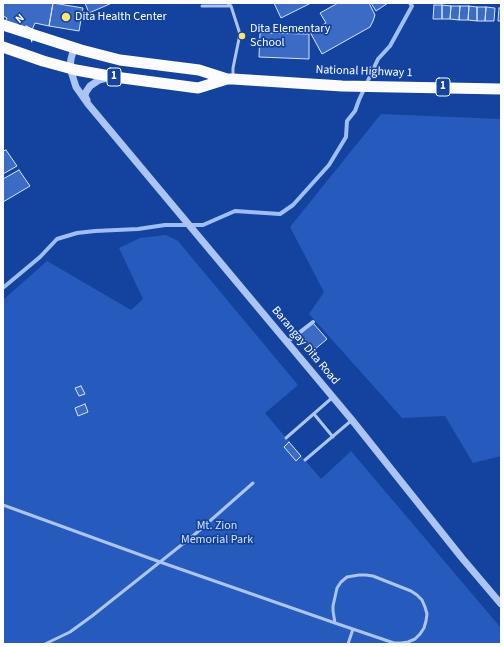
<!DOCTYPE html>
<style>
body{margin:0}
#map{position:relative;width:504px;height:647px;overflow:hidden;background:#13429f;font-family:"Source Sans 3",sans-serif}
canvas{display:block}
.frame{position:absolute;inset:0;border:4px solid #fff;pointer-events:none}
.north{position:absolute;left:8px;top:8px;width:40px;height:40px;-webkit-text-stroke:3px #13429f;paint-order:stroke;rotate:319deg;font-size:11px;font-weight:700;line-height:16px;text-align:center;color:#fff}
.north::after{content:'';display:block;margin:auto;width:14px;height:18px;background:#fff;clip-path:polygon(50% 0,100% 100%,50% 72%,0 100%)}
</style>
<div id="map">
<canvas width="504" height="647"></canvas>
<div class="frame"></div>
<div class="north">N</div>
</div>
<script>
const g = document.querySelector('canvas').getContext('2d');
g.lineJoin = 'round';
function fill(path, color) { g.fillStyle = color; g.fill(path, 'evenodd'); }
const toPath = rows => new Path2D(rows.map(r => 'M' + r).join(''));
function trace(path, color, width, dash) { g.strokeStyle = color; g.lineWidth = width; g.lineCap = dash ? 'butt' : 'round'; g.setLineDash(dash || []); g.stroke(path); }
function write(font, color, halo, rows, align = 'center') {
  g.font = font + ' "Source Sans 3",sans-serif'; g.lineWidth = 3.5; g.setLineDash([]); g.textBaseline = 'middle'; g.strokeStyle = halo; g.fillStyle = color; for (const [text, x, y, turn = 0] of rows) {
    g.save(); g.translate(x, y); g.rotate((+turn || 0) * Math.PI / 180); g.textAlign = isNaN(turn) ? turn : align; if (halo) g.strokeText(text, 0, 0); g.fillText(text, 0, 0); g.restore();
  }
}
fill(toPath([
 [381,114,501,119,501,456,473,463,445,416,402,418,309,314,324,292,290,227],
 [166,235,178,241,298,385,265,413,321,479,351,451,501,628,501,644,3,644,3,300,47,261,131,310,143,299,119,248,140,238]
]), '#265bbd');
trace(toPath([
 [4,287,40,257,57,239,77,233,95,231,138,229,165,225,203,225,235,211,280,214,293,205,329,165,346,137,347,121,355,111,359,100,378,59,390,46,412,6,410,3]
]), '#9dbef7', 4);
const building = toPath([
 [3,3,53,3,49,26,35,23,32,30,5,22,7,18,3,16,3,3],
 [53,3,83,8,79,31,49,26,53,3],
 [85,3,112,3,89,13,85,3],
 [274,3,311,3,281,18,274,3],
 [338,3,369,3,375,15,373,21,370,27,322,54,310,32,326,23,320,13,338,3],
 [371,3,388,3,376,11,371,3],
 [434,5,442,5,442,19,433,19,434,5],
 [442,5,451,6,450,19,442,19,442,5],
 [451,6,460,6,459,20,450,19,451,6],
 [460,6,469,6,468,20,459,20,460,6],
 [469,6,477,7,477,21,468,20,469,6],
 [477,7,486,7,485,21,477,21,477,7],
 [486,7,495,8,494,21,485,21,486,7],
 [499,8,501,8,501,21,498,21,499,8],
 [260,33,309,34,309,59,259,57,260,33],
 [6,150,17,166,3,174,3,151,6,150],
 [19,170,30,186,3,202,3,179,19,170],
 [313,323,327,339,314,350,300,334,313,323],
 [81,386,85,394,79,396,75,388,81,386],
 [85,404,88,412,78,416,75,408,85,404],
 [289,442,301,456,296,461,284,447,289,442]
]);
fill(building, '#3c6bc5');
trace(building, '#d3e2fd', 1);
trace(toPath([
 [228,3,231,6,240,34,233,68,233,76],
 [202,6,231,6],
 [314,414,333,437],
 [286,438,333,397],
 [305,460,352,420],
 [3,505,160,562,335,623,394,643,401,643,408,642,415,639,420,634,424,628,426,621,427,614,425,607,422,600,417,595,411,591,373,576,366,575,359,575,347,577,341,582,337,588,333,606,333,611,335,623],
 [45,644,70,632,92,616,194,535,253,483],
 [348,644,353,629]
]), '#abc4f4', 3);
trace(toPath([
 [287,342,313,322]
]), '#abc4f4', 4);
trace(toPath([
 [74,48,71,59,70,68,76,87,88,104,352,420,462,558,501,604],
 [87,100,85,96,86,92,90,86,99,80,107,78]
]), '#abc4f4', 7);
trace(toPath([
 [3,25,81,50,120,60,199,70,227,79],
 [3,47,43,61,76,70,115,77,198,88,227,79,233,79,342,86,501,89]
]), '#fcfcff', 11);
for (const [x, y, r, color] of [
 [66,17,5,"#ffe46e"],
 [242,36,4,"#ffe46e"]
]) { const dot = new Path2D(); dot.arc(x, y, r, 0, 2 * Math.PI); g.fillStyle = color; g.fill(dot); trace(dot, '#13429f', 1.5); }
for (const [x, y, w] of [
 [114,77,14],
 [443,87,14]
]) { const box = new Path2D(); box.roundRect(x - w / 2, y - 9, w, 18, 3); g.fillStyle = '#13429f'; g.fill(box); trace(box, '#fff', 1); }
write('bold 11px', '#fff', null, [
 ["1",114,77],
 ["1",443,87]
]);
write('12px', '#fff', '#13429f', [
 ["Dita Health Center",75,17],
 ["Dita Elementary",250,29],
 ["School",250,43]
], 'left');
write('12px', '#fff', '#13429f', [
 ["National Highway 1",364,72,2],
 ["Barangay Dita Road",305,346,50]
]);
write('12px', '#d3e2fd', '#13429f', [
 ["Mt. Zion",217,526],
 ["Memorial Park",217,540]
]);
</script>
